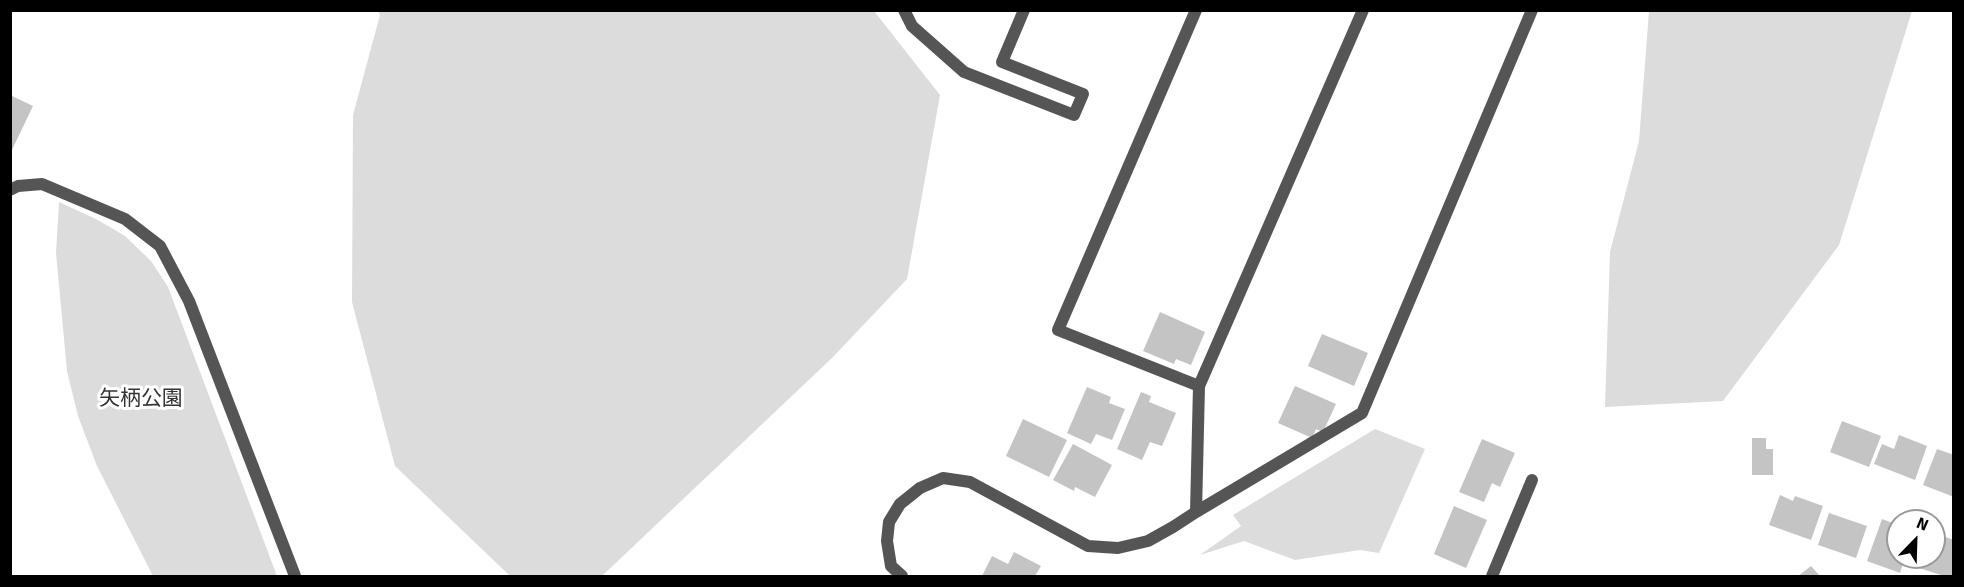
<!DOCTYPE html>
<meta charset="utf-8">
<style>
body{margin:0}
#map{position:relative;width:1964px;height:587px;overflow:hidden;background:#fff;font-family:Signika,sans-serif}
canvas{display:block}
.frame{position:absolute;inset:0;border:12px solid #000;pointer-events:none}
.north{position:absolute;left:1886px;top:509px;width:60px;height:60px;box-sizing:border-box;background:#fff;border:2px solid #999;border-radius:50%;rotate:23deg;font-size:16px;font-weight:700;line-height:24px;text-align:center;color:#000}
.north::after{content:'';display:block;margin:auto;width:21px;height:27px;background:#000;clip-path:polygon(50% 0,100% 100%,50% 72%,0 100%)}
</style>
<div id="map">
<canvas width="1964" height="587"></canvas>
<div class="frame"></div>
<div class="north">N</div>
</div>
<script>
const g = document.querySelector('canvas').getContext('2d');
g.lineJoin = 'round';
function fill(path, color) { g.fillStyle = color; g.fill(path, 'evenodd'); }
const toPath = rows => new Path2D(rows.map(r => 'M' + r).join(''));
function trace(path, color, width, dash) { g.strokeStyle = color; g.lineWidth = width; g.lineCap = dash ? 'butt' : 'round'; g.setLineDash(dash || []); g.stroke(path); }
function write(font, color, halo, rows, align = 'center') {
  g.font = font + ' Signika,"Noto Sans JP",sans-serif'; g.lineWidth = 6; g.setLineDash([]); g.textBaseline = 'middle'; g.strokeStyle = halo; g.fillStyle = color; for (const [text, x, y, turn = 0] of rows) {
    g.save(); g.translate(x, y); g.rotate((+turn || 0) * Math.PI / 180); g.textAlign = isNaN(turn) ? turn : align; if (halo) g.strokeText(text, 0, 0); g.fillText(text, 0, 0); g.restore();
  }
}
fill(toPath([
 [378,11,874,11,940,95,907,279,833,357,602,576,510,576,395,466,352,302,353,115,380,15],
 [1649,11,1912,11,1839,245,1723,401,1605,407,1610,252,1639,141],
 [59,202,96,219,125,236,151,261,168,287,277,576,153,576,97,466,78,416,67,371,56,253],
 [1375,429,1425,449,1379,553,1360,550,1295,560,1244,541,1200,555,1241,526,1233,515]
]), '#dcdcdc');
fill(toPath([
 [10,95,33,106,10,154],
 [1160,312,1205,332,1191,365,1176,359,1174,364,1143,351],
 [1322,334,1368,353,1354,386,1308,366],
 [1295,386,1336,404,1323,432,1316,429,1312,438,1278,423],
 [1087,387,1111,397,1109,403,1125,409,1112,440,1096,434,1091,444,1067,433],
 [1141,392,1151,396,1149,402,1176,413,1162,446,1150,442,1142,460,1117,449],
 [1023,419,1067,440,1049,477,1006,456],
 [1842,421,1881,436,1869,467,1830,452],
 [1899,435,1927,446,1915,480,1874,464,1882,444,1894,449],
 [1752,438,1766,438,1766,449,1773,449,1773,475,1752,475],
 [1482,439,1515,453,1500,487,1492,483,1484,502,1459,492],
 [1073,444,1112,465,1095,497,1075,487,1074,491,1053,480],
 [1937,449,1954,455,1954,497,1923,485],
 [1780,495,1793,501,1795,496,1823,506,1811,540,1769,525],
 [1454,506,1487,520,1466,568,1434,554],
 [1829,513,1867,526,1856,558,1818,545],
 [1882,519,1898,525,1898,557,1905,557,1900,573,1867,561],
 [1934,533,1954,540,1954,576,1944,576,1919,568,1923,557,1934,557],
 [1014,552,1041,566,1035,576,982,576,992,556,1008,564],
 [1811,566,1820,576,1798,576]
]), '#c4c4c4');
trace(toPath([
 [904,10,912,26,964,72,1074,115,1083,94,1002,62,1024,10],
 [1196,10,1058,330,1199,386],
 [10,190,18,186,42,184,125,219,160,246,189,301,295,576],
 [1196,512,1199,386,1363,10],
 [902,576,891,566,887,541,889,522,900,504,920,488,943,478,970,482,1088,546,1118,548,1148,541,1173,527,1196,512,1362,413,1532,10],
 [1492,576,1532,480]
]), '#555', 12);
write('21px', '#333', '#fff', [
 ["矢柄公園",141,399]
]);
</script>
